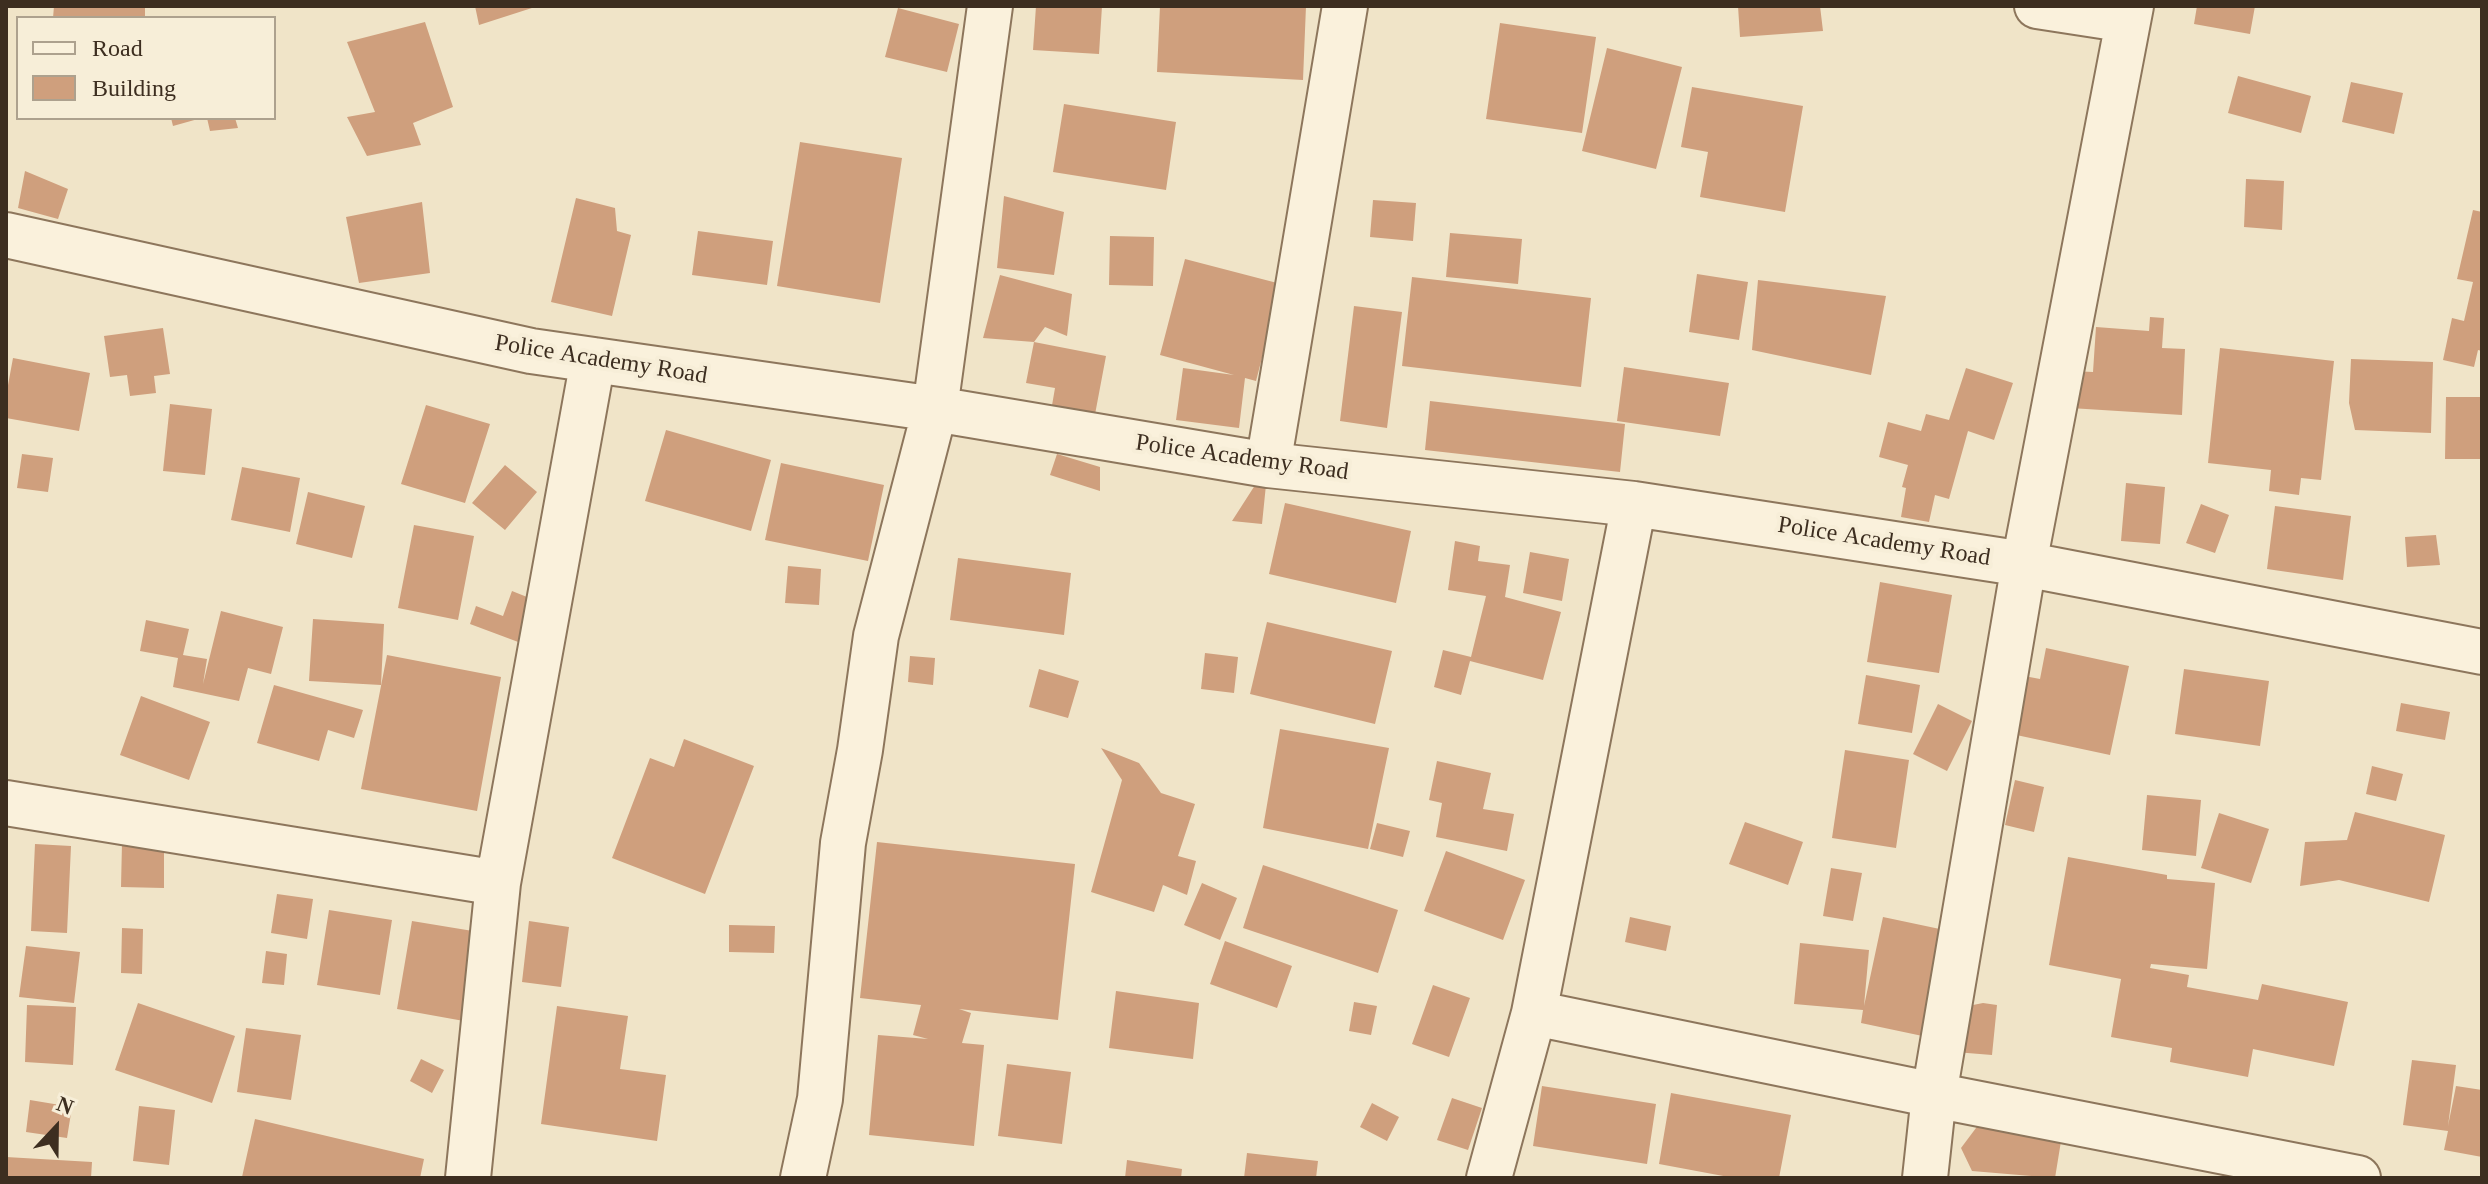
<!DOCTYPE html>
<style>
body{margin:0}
#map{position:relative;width:2488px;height:1184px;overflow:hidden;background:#f0e4c8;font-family:Georgia,serif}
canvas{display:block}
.frame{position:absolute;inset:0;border:8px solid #3d2e20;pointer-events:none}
.legend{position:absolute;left:16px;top:16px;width:260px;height:104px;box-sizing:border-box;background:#f7eed8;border:2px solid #ada18e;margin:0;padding:10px 14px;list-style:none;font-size:24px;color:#3d2e20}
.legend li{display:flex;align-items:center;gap:16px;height:40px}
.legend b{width:40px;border:2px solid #ada18e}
.north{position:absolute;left:16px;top:1088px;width:80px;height:80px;-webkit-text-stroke:6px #f7eed8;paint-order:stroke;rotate:22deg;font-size:22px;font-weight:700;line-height:32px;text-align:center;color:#3d2e20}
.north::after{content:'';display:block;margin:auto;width:28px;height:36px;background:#3d2e20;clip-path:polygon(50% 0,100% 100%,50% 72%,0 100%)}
</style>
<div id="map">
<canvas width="2488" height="1184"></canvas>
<div class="frame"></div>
<ul class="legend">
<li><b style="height:10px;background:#faf1dc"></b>Road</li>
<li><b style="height:22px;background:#cf9f7d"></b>Building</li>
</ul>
<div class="north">N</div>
</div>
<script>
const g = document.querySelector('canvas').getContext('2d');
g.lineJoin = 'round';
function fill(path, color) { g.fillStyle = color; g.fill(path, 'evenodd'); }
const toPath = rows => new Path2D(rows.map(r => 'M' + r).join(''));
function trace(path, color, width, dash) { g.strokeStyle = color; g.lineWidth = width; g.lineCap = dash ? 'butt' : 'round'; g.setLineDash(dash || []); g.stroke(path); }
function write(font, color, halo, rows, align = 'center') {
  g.font = font + ' Georgia,serif'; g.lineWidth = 8; g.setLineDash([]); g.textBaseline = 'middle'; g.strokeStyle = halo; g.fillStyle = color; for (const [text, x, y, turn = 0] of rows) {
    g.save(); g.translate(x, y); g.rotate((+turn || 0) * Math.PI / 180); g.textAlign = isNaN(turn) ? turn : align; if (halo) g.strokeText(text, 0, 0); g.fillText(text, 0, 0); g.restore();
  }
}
fill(toPath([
 [54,6,145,6,145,18,53,18],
 [475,6,535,6,535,7,479,25],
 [1036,6,1102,6,1099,54,1033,50],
 [1160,6,1306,6,1303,80,1157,72],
 [1738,6,1820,6,1823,31,1740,37],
 [2197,6,2255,6,2250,34,2194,24],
 [898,8,959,24,947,72,885,57],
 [425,22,453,107,413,123,421,145,367,156,347,117,375,112,347,42],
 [1500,23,1596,37,1582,133,1486,119],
 [1607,48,1682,67,1656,169,1582,151],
 [2238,76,2311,96,2301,133,2228,113],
 [2351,82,2403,93,2394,134,2342,122],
 [1692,87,1803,106,1785,212,1700,197,1708,152,1681,147],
 [1064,104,1176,122,1166,190,1053,172],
 [171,118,198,118,198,119,173,126],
 [207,118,235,118,238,128,210,131],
 [800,142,902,158,880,303,777,286],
 [25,171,68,189,58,219,18,208],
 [2246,179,2284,181,2282,230,2244,227],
 [1004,196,1064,212,1054,275,997,268],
 [576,198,615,208,617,231,631,235,612,316,551,302],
 [1373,200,1416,203,1413,241,1370,237],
 [422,202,430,273,359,283,346,217],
 [2473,210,2482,212,2482,351,2478,350,2474,367,2443,360,2452,318,2464,321,2473,282,2457,279],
 [698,231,773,241,767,285,692,275],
 [1450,233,1522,239,1518,284,1446,277],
 [1110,236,1154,237,1153,286,1109,285],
 [1185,259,1281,284,1256,381,1245,378,1239,428,1176,420,1183,368,1234,375,1160,355],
 [1697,274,1748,282,1739,340,1689,332],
 [1000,275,1072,294,1067,336,1045,327,1034,342,1106,356,1093,425,1050,417,1055,388,1026,383,1034,342,983,338],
 [1412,277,1591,298,1581,387,1402,366],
 [1758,280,1886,296,1871,375,1752,350],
 [1354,306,1402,312,1387,428,1340,421],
 [2150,317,2164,318,2162,348,2185,349,2182,415,2070,408,2072,371,2093,372,2096,327,2149,331],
 [163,328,170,374,154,376,156,393,130,396,127,375,110,377,104,336],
 [2220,348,2334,361,2321,480,2301,478,2299,495,2269,491,2271,470,2208,463],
 [13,358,90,373,79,431,6,418,6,396],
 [2351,359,2433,362,2431,433,2355,430,2349,403],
 [1624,367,1729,383,1720,436,1617,421],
 [1966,368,2013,383,1994,440,1968,431,1949,499,1935,495,1929,522,1901,517,1906,488,1902,487,1908,465,1879,457,1888,422,1921,431,1926,414,1949,420],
 [2446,397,2482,397,2482,459,2445,459],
 [1430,401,1625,424,1620,472,1425,450],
 [170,404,212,409,205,475,163,471],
 [426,405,490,424,465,503,401,484],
 [666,430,771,460,751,531,645,501],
 [22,454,53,458,48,492,17,488],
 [1057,454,1100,467,1100,491,1050,475],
 [781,463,884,485,868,561,765,540],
 [505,465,537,492,505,530,472,503],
 [1268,465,1262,524,1232,521],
 [242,467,300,478,290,532,231,520],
 [2126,483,2165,487,2160,544,2121,541],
 [308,492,365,506,352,558,296,544],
 [1285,503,1411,531,1396,603,1269,574],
 [2201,504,2229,515,2215,553,2186,543],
 [2275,506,2351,516,2343,580,2267,569],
 [414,525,474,536,458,620,398,608],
 [2436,535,2440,565,2407,567,2405,537],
 [1455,541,1480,546,1478,561,1510,565,1505,597,1561,612,1543,680,1470,661,1461,695,1434,687,1443,650,1471,657,1486,596,1448,590],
 [1530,552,1569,559,1562,601,1523,593],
 [958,558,1071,573,1064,635,950,620],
 [788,566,821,569,819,605,785,603],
 [1880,582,1952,595,1939,673,1867,662],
 [512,591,552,607,537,649,470,624,476,606,503,616],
 [221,611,283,627,271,674,248,668,239,701,173,687,178,658,140,651,146,620,189,629,183,655,207,659,203,684],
 [313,619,384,624,381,685,309,681],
 [1267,622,1392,651,1375,724,1250,694],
 [2046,648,2129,666,2110,755,2007,733,2019,675,2040,679],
 [1205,653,1238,657,1234,693,1201,689],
 [387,655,501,677,477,811,361,789],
 [910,656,935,658,933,685,908,682],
 [1039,669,1079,681,1068,718,1029,707],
 [2184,669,2269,681,2260,746,2175,734],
 [1866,675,1920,685,1912,733,1858,724],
 [274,685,363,710,354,738,328,730,319,761,257,743],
 [141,696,210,722,189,780,120,755],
 [2401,703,2450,712,2445,740,2396,731],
 [1938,704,1972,721,1947,771,1913,754],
 [1280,729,1389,748,1368,849,1263,828],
 [684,739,754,766,705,894,612,858,650,758,674,767],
 [1101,748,1139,763,1161,793,1195,804,1178,856,1196,861,1187,895,1163,885,1154,912,1091,892,1122,780],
 [1845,750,1909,760,1896,848,1832,838],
 [1437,761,1491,773,1483,809,1514,814,1507,851,1436,837,1442,803,1429,800],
 [2372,766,2403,774,2396,801,2366,794],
 [2015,780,2044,787,2034,832,2005,825],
 [2147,795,2201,800,2196,856,2142,850],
 [2355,812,2445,835,2429,902,2339,880,2300,886,2305,842,2347,840],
 [2219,813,2269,829,2251,883,2201,868],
 [1745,822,1803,842,1788,885,1729,864],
 [1377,823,1410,831,1403,857,1370,849],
 [877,842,1075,864,1058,1020,959,1009,971,1013,962,1043,984,1045,974,1146,869,1135,878,1035,928,1039,913,1035,921,1005,860,998],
 [122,843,164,845,164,888,121,887],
 [35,844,71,846,67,933,31,931],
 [1446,851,1525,880,1503,940,1424,911],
 [2068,857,2167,875,2167,879,2215,883,2207,969,2151,964,2150,968,2189,975,2187,987,2258,1000,2262,984,2348,1002,2334,1066,2253,1049,2248,1077,2170,1062,2172,1048,2111,1037,2121,979,2049,965],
 [1263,865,1398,910,1378,973,1243,928],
 [1831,868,1862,873,1853,921,1823,916],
 [1202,883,1237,898,1220,940,1184,925],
 [277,894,313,899,307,939,271,933],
 [329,910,392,920,380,995,317,985],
 [1630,917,1671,926,1666,951,1625,942],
 [1883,917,1954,932,1932,1038,1861,1023,1863,1010,1794,1004,1800,943,1869,950,1864,1006],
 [412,921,491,934,475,1023,397,1009],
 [529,921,569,927,561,987,522,982],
 [729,925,775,926,774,953,729,952],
 [122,928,143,929,142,974,121,973],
 [1225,941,1292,966,1277,1008,1210,984],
 [26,946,80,952,74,1003,19,997],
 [266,951,287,954,284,985,262,983],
 [1433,985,1470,998,1449,1057,1412,1044],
 [1116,991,1199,1003,1193,1059,1109,1048],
 [1354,1002,1377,1006,1371,1035,1349,1031],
 [138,1003,235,1036,212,1103,115,1070],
 [1983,1003,1997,1005,1992,1055,1955,1052,1958,1008],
 [27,1005,76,1007,73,1065,25,1062],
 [557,1006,628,1016,620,1069,666,1075,657,1141,541,1124],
 [246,1028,301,1035,291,1100,237,1092],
 [421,1059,444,1070,432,1093,410,1081],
 [2412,1060,2456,1065,2448,1126,2456,1086,2482,1090,2482,1157,2444,1150,2448,1131,2403,1125],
 [1007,1064,1071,1072,1062,1144,998,1136],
 [1542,1086,1656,1104,1647,1164,1533,1146],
 [1671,1093,1791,1115,1779,1178,1734,1178,1659,1164],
 [1452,1098,1482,1108,1468,1150,1437,1140],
 [30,1100,72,1107,67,1138,26,1132],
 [1372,1103,1399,1117,1387,1141,1360,1127],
 [139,1106,175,1110,169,1165,133,1161],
 [255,1119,424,1159,420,1178,242,1177],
 [1979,1124,2062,1135,2055,1178,1972,1171,1961,1148],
 [1247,1153,1318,1161,1316,1178,1244,1178],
 [6,1157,92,1162,91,1178,6,1178],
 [1127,1160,1182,1169,1181,1178,1125,1178]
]), '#cf9f7d');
const minor = toPath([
 [2037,6,2128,20],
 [6,235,531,351,935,409,1268,465,1634,504,2024,564,2482,652],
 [1268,465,1345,6],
 [6,803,498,883],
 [1534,1013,1934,1095,2358,1178],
 [468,1178,498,883,593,360],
 [803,1178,820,1099,843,843,860,750,876,636,935,409,990,6],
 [1489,1178,1534,1013,1634,504],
 [1925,1178,1934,1095,2024,564,2131,6]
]);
trace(minor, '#8d765c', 48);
trace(minor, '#faf1dc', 44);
write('24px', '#3d2e20', '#f7eed8', [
 ["Police Academy Road",601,360,9],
 ["Police Academy Road",1242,458,8],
 ["Police Academy Road",1884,542,9]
]);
</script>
